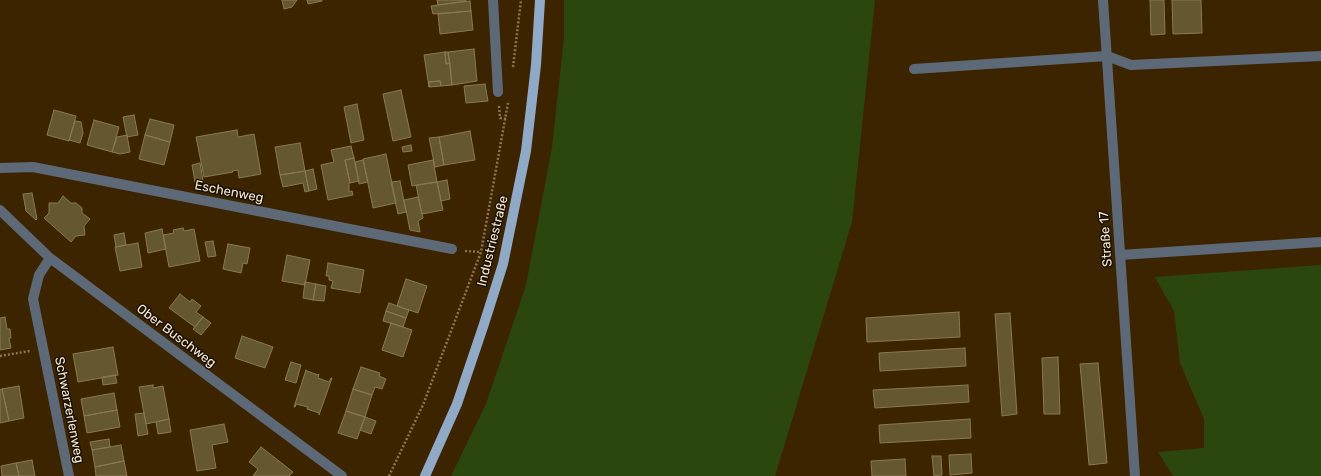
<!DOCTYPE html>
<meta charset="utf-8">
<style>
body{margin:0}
canvas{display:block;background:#3c2401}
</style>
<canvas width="1321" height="476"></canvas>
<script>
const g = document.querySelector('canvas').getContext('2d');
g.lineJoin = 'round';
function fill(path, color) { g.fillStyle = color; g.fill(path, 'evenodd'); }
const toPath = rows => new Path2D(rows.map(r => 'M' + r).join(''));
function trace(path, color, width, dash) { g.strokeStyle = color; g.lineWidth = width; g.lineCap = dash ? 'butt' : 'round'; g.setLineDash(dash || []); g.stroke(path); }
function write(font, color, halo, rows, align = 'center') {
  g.font = font + ' Rubik,sans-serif'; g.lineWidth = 3; g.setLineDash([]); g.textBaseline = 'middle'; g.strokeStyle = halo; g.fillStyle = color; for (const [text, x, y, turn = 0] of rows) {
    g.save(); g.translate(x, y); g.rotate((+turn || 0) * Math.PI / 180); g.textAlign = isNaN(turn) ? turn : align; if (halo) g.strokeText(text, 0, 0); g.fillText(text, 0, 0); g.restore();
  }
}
fill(toPath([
 [564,0,875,0,852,222,775,476,451,476,486,404,526,285,552,147,564,38],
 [1321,265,1321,476,1173,476,1158,452,1204,448,1204,419,1180,363,1174,311,1155,277]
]), '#2c470d');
const building = toPath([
 [282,0,297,0,292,7,284,9,282,0],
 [307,0,322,0,322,1,308,4,307,0],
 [437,0,466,0,466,1,438,5,437,0],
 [1150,0,1164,0,1165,34,1151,35,1150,0],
 [1172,0,1201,0,1202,33,1173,34,1172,0],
 [470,1,471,11,433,14,431,6,470,1],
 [471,11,473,30,440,34,438,14,471,11],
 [474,49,477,81,452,85,448,52,474,49],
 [445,52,446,64,450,63,452,85,441,86,440,81,429,82,429,87,424,55,445,52],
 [445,52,448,52,450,63,446,64,445,52],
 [440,81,441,86,429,87,429,82,440,81],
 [485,84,488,101,466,103,464,86,485,84],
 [401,90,411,137,393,141,383,94,401,90],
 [357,104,364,140,351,143,344,107,357,104],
 [54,110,76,116,69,141,47,135,54,110],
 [134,115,138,135,127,137,123,117,134,115],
 [150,119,174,125,170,142,145,135,150,119],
 [94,120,119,127,112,152,87,145,94,120],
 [75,121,81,122,83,133,80,143,69,140,75,121],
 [237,130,238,137,254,134,261,174,239,178,238,170,232,171,233,172,204,177,196,137,237,130],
 [470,131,475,160,444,165,439,137,470,131],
 [127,135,130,152,120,154,112,152,117,137,127,135],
 [145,135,170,142,164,165,139,159,145,135],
 [439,137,444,165,435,167,429,138,439,137],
 [300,143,305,171,280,175,275,147,300,143],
 [411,145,412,151,403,152,402,147,411,145],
 [351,146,354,158,345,160,350,183,349,183,349,192,352,191,353,195,328,200,321,165,334,162,331,150,351,146],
 [386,154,396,203,373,208,363,159,386,154],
 [354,158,359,181,350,183,345,160,354,158],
 [363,160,368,182,359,184,355,162,363,160],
 [433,160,437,182,412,186,408,165,433,160],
 [200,163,203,181,195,182,192,165,200,163],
 [313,169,317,189,309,191,305,171,313,169],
 [305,171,309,191,305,192,303,183,283,187,280,175,305,171],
 [447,180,450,199,441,201,437,182,447,180],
 [400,181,406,212,398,214,391,182,400,181],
 [437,182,443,210,422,214,416,185,437,182],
 [32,193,37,219,36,220,26,211,23,194,32,193],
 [63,196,71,203,76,203,82,208,82,213,90,219,84,226,85,235,76,236,71,242,44,218,49,213,49,203,58,203,63,196],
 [418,197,423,218,418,221,420,232,410,230,404,200,418,197],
 [183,228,184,231,194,229,200,261,169,267,163,235,174,233,173,230,183,228],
 [162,229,166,249,148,253,145,233,162,229],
 [124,233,126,245,116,247,114,235,124,233],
 [213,241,216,256,208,257,205,242,213,241],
 [138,243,142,267,120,271,115,247,138,243],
 [228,244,250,248,247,264,243,263,241,273,223,269,228,244],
 [287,255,310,260,305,285,282,281,287,255],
 [328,263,364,270,360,293,331,288,333,281,329,280,329,276,326,276,328,263],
 [406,279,427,286,418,313,397,306,406,279],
 [305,282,316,284,313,300,303,298,305,282],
 [316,284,326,286,324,301,313,300,316,284],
 [180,294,190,302,192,299,201,306,196,312,203,317,195,327,169,308,180,294],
 [389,303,409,310,406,318,386,311,389,303],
 [386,311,406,318,403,327,383,321,386,311],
 [959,312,960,337,867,342,866,318,959,312],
 [1010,313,1017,414,1002,416,995,314,1010,313],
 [5,317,7,329,10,329,11,338,9,338,11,348,0,350,0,318,5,317],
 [203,317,211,323,201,335,193,329,203,317],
 [391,323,412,330,403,357,382,350,391,323],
 [242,336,273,347,265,368,235,358,242,336],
 [113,347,118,375,78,382,73,354,113,347],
 [965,348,966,366,880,371,879,353,965,348],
 [1058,357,1060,414,1044,414,1042,358,1058,357],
 [291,362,301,365,296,383,285,380,291,362],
 [1098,363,1107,463,1089,465,1080,364,1098,363],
 [361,367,380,373,379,376,386,379,382,389,375,387,372,395,353,389,361,367],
 [306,370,307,371,318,375,319,374,318,378,329,382,331,378,332,378,319,415,319,413,307,409,308,407,296,404,295,407,294,407,306,370],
 [115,375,117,383,103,385,102,377,115,375],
 [153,385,153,388,163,386,169,419,146,424,139,387,153,385],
 [968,385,969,402,875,408,873,390,968,385],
 [19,386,24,418,9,421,2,389,19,386],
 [2,389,9,421,0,423,0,390,2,389],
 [353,389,372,395,365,417,346,411,353,389],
 [114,393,117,410,84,416,81,399,114,393],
 [117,410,120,427,87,433,84,416,117,410],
 [346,411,365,417,357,439,338,433,346,411],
 [144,413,148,434,138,436,135,414,144,413],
 [365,417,376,421,371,434,360,430,365,417],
 [169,419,171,432,158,434,156,422,169,419],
 [970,419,971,438,880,443,879,425,970,419],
 [224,424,228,442,212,445,216,468,197,471,190,430,224,424],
 [109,439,110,447,92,450,90,442,109,439],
 [121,445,124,461,95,467,92,450,121,445],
 [261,447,293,472,289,476,253,476,258,469,249,462,261,447],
 [971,454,972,473,950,475,949,455,971,454],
 [932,456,941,456,942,475,934,476,932,456],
 [905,459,906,476,872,476,871,461,905,459],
 [32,460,35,476,19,476,16,463,32,460],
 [124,461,127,476,96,476,95,467,124,461],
 [16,463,19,476,2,476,1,466,16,463]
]);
fill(building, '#655830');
trace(building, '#887a51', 1);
trace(toPath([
 [513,67,521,0],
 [499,106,500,118,506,119],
 [465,251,481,252],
 [0,356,30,351],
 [389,476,423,405,481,252,508,103]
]), '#897558', 2.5, [2, 2]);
trace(toPath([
 [493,0,498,92],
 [1103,0,1135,476],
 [914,69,1107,56,1131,65,1321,56],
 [0,168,33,167,452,249],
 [0,210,50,258,342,476],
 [1120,255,1321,242],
 [50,258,39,275,33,299,69,476]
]), '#5d6977', 10);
trace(toPath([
 [425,476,457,404,484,324,503,264,526,151,536,65,540,0]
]), '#8fa9c6', 10);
write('13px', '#f8e9d6', '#1a1004', [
 ["Eschenweg",229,192,11],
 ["Straße 17",1106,239,-94],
 ["Industriestraße",493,241,-76],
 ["Ober Buschweg",176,336,37],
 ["Schwarzerlenweg",69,410,79]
]);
</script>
